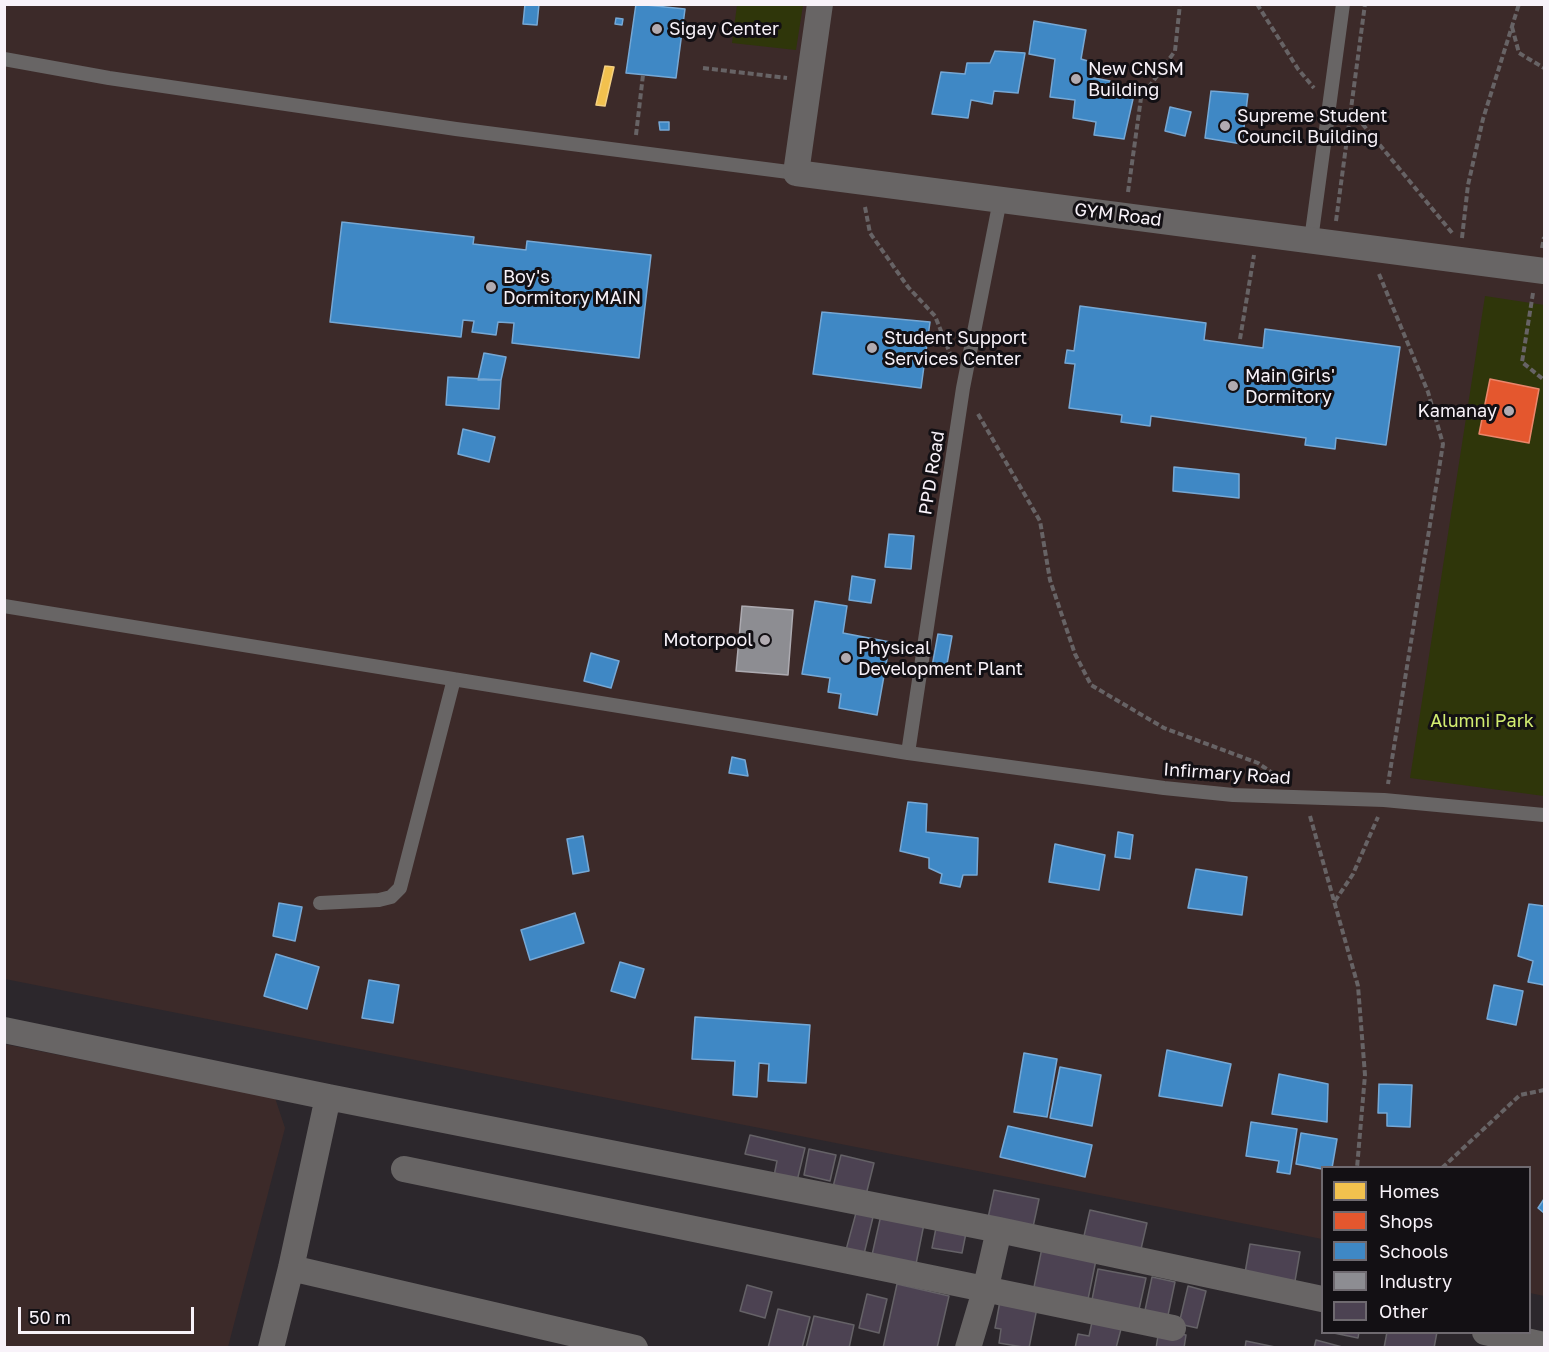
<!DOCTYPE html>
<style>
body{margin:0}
#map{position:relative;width:1549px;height:1352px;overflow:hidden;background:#2c272c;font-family:"Golos Text",sans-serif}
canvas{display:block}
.frame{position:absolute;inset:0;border:6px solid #f8f2f9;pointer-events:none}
.legend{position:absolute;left:1321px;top:1166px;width:210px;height:168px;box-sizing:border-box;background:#131014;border:2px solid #6f6a70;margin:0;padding:8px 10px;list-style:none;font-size:18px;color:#f8f2f9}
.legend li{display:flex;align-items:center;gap:12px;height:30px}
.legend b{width:30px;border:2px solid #6f6a70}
.scale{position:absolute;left:18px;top:1307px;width:176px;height:27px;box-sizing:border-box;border:3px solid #f8f2f9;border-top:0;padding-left:8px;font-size:18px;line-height:21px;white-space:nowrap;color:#f8f2f9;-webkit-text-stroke:4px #131014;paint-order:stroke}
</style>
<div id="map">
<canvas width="1549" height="1352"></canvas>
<div class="frame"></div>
<ul class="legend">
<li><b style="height:16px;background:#f2c14e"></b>Homes</li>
<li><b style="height:16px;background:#e4572e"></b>Shops</li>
<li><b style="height:16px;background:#3f88c5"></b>Schools</li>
<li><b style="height:16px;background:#8d8d92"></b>Industry</li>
<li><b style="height:16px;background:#4c4252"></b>Other</li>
</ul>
<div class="scale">50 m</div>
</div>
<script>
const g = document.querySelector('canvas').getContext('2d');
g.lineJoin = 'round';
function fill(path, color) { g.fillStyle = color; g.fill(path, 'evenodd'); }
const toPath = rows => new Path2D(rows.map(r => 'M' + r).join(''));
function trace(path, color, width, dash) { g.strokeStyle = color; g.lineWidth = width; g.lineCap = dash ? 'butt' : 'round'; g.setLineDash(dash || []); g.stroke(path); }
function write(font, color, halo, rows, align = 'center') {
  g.font = font + ' "Golos Text",sans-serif'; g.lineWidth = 6; g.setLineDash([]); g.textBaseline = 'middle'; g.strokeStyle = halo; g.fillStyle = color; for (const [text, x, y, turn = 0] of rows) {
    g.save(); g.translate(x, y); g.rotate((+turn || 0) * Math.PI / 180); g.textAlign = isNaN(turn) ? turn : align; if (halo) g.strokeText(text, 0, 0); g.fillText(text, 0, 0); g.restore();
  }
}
fill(toPath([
 [4,5,1544,5,1544,1296,1530,1293,1530,1168,1322,1168,1322,1239,5,979],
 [4,1044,275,1098,285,1128,228,1347,5,1347]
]), '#3c2a29');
fill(toPath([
 [737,5,803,5,796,50,732,43],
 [1485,296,1544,305,1544,796,1410,778]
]), '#2f360a');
const homes = toPath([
 [605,66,614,67,605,106,596,105,605,66]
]);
fill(homes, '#f2c14e');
trace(homes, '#f4d081', 1.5);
const shops = toPath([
 [1490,379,1539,389,1529,443,1479,434,1490,379]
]);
fill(shops, '#e4572e');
trace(shops, '#ea866b', 1.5);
const schools = toPath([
 [525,4,539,4,537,25,523,24,525,4],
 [636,4,685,9,676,78,626,73,636,4],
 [616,18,623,19,622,25,615,24,616,18],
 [1034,21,1086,30,1081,59,1088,61,1089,77,1110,81,1112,95,1133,99,1124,139,1094,135,1096,122,1073,118,1075,100,1050,97,1055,59,1029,54,1034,21],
 [995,51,1025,53,1018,93,994,91,992,104,971,100,968,118,932,114,941,72,965,74,967,63,990,63,995,51],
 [1211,91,1248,94,1242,144,1205,138,1211,91],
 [1170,107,1191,112,1185,136,1165,131,1170,107],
 [659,122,669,122,669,130,660,130,659,122],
 [342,222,474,237,473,244,526,250,527,241,651,255,639,358,512,343,514,323,498,322,496,335,472,332,474,321,463,320,461,337,330,322,342,222],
 [1080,306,1206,323,1204,340,1263,348,1265,329,1400,347,1386,445,1336,438,1335,449,1305,445,1306,438,1151,416,1150,426,1121,422,1122,415,1069,408,1075,364,1065,363,1067,350,1074,351,1080,306],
 [822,312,930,322,921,388,813,374,822,312],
 [484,353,506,357,501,380,478,380,484,353],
 [448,377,501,380,499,409,446,405,448,377],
 [463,429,495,437,489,462,458,454,463,429],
 [1174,467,1239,474,1239,498,1173,491,1174,467],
 [889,534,914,536,911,569,885,567,889,534],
 [852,576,875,580,871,603,849,600,852,576],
 [815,601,847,606,843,633,890,642,877,715,839,708,841,694,828,692,830,678,802,674,815,601],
 [938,634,952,636,945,675,931,672,938,634],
 [591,653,619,661,611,688,584,681,591,653],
 [732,757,745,760,748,776,729,773,732,757],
 [908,802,927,804,926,832,978,838,977,875,963,875,960,887,940,883,942,874,929,868,929,858,900,851,908,802],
 [1118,832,1133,835,1130,859,1115,857,1118,832],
 [583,836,589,871,573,874,567,839,583,836],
 [1055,844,1105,855,1099,890,1049,882,1055,844],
 [1196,869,1247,877,1242,915,1188,908,1196,869],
 [279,903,302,907,295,941,273,936,279,903],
 [1529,904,1544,906,1544,985,1528,982,1533,961,1518,956,1529,904],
 [575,913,584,943,530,960,521,930,575,913],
 [276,954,319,967,307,1009,264,996,276,954],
 [620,962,644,969,635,998,611,991,620,962],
 [369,980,399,985,393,1023,362,1018,369,980],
 [1494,985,1523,991,1516,1025,1487,1019,1494,985],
 [695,1017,810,1025,806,1083,768,1081,769,1064,759,1063,757,1097,733,1095,735,1061,692,1059,695,1017],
 [1167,1050,1231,1064,1222,1106,1159,1096,1167,1050],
 [1024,1053,1057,1059,1047,1117,1014,1112,1024,1053],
 [1060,1067,1101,1075,1092,1126,1050,1118,1060,1067],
 [1279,1074,1328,1084,1327,1122,1272,1114,1279,1074],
 [1379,1084,1412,1085,1410,1127,1387,1126,1387,1113,1378,1113,1379,1084],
 [1251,1122,1297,1129,1290,1174,1277,1172,1279,1161,1246,1156,1251,1122],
 [1008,1126,1092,1145,1085,1177,1000,1157,1008,1126],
 [1301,1133,1337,1139,1332,1168,1322,1169,1296,1164,1301,1133],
 [1544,1199,1544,1213,1538,1208,1544,1199]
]);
fill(schools, '#3f88c5');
trace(schools, '#76a8d5', 1.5);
const industry = toPath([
 [742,606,793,610,788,675,736,671,742,606]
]);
fill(industry, '#8d8d92');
trace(industry, '#adabb1', 1.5);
const building = toPath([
 [750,1135,805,1148,797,1181,774,1176,777,1161,745,1154,750,1135],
 [809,1149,836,1155,830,1181,804,1175,809,1149],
 [841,1155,874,1163,866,1195,833,1187,841,1155],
 [994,1190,1039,1199,1033,1227,988,1218,994,1190],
 [1090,1210,1147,1223,1141,1249,1084,1236,1090,1210],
 [856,1213,873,1217,864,1254,846,1250,856,1213],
 [881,1215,924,1224,916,1264,872,1255,881,1215],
 [936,1228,966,1233,962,1253,932,1248,936,1228],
 [1250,1244,1300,1252,1295,1281,1245,1273,1250,1244],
 [1042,1248,1096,1260,1087,1304,1033,1292,1042,1248],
 [1098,1269,1146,1278,1138,1314,1091,1305,1098,1269],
 [1152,1277,1175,1282,1167,1320,1144,1315,1152,1277],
 [897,1284,949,1296,937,1348,883,1348,897,1284],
 [747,1285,772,1292,765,1318,740,1311,747,1285],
 [1188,1286,1206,1291,1197,1328,1179,1324,1188,1286],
 [867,1294,887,1299,879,1333,859,1328,867,1294],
 [1000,1301,1037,1308,1029,1348,999,1343,1001,1329,995,1328,1000,1301],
 [778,1309,810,1317,802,1348,768,1348,778,1309],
 [814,1316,854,1325,849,1348,806,1348,814,1316],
 [1092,1322,1121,1329,1116,1348,1075,1348,1078,1334,1089,1336,1092,1322],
 [1159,1330,1186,1335,1184,1348,1156,1348,1159,1330],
 [1329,1332,1359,1332,1358,1338,1329,1332],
 [1387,1332,1437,1332,1434,1348,1384,1348,1387,1332],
 [1316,1340,1346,1348,1314,1348,1316,1340],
 [1246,1341,1280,1348,1245,1348,1246,1341]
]);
fill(building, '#4c4252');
trace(building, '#656267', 1.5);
trace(toPath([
 [1257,4,1298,69,1314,88],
 [1512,27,1519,53,1544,68],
 [703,68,787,78],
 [1351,110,1453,234],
 [1245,114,1309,123],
 [636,135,643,75],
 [1128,192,1141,98,1175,51,1180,4],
 [865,207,870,233,908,287,935,316,951,356],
 [1336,221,1365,4],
 [1462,238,1468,185,1483,119,1519,4],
 [1542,248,1544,237],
 [1379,274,1428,392,1443,444,1388,784],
 [1533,293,1522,362,1544,380],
 [1240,339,1254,255],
 [978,414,1040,521,1050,580,1075,654,1091,685,1164,728,1258,763,1278,777],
 [1310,816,1358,986,1365,1075,1357,1168],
 [1335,901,1353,874,1378,817],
 [1442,1168,1520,1095,1544,1090]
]), '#676365', 4, [6, 3]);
trace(toPath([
 [4,59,109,78,456,129,796,173],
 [1311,240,1343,4],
 [4,606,908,753,1164,788,1233,795,1384,800,1544,815],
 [908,753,963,388,1000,200],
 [320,903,379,900,391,897,400,888,454,679]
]), '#686565', 14);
trace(toPath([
 [820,4,796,173,1544,271],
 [4,1030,328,1097,999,1230,1322,1299],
 [404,1169,1173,1328],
 [291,1268,635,1348],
 [1485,1332,1544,1345],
 [271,1348,291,1268,328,1097],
 [968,1348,985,1291,999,1230]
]), '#686565', 26);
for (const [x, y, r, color] of [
 [657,29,6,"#b1abb1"],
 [1076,79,6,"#b1abb1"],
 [1225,126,6,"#b1abb1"],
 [491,287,6,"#b1abb1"],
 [872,348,6,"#b1abb1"],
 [1233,386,6,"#b1abb1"],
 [1509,411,6,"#b1abb1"],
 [765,640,6,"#b1abb1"],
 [846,658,6,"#b1abb1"]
]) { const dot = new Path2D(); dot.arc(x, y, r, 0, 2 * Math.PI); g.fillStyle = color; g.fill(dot); trace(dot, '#131014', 2); }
write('18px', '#f8f2f9', '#131014', [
 ["Sigay Center",669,29],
 ["New CNSM",1088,69],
 ["Building",1088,90],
 ["Supreme Student",1237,116],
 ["Council Building",1237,137],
 ["Boy's",503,277],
 ["Dormitory MAIN",503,298],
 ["Student Support",884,338],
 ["Services Center",884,359],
 ["Main Girls'",1245,376],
 ["Dormitory",1245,397],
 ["Kamanay",1497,411,"right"],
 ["Motorpool",753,640,"right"],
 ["Physical",858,648],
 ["Development Plant",858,669]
], 'left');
write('18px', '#f8f2f9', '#131014', [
 ["GYM Road",1118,215,7],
 ["PPD Road",932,473,-81],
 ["Infirmary Road",1227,774,4]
]);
write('18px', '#d2ec70', '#131014', [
 ["Alumni Park",1482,721]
]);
</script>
